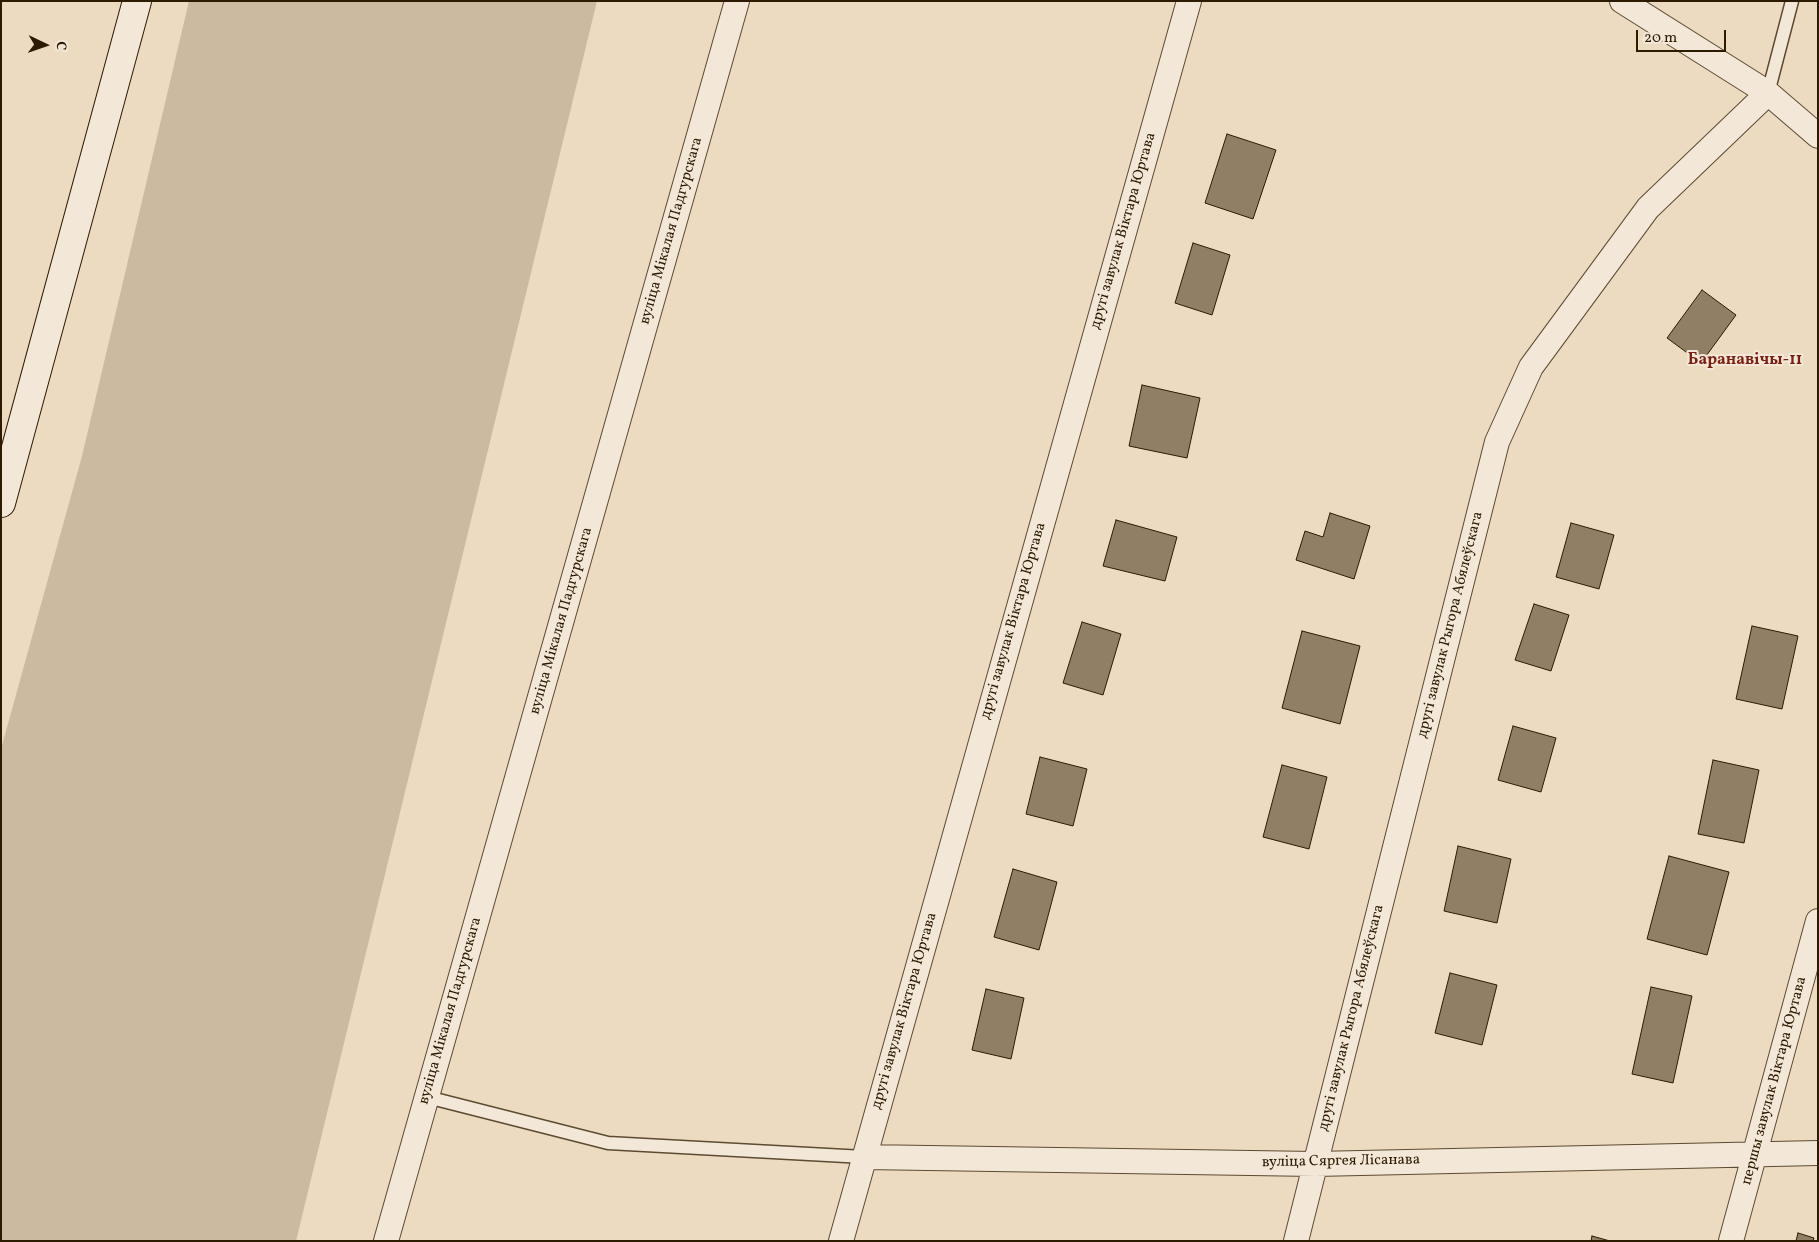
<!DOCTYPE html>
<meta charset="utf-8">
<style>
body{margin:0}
#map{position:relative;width:1819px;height:1242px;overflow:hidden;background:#ecdbc1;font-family:Vollkorn,serif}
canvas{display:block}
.frame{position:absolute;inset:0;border:2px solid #2c1a01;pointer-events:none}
.north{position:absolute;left:20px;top:20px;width:50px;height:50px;-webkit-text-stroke:4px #f3e8d7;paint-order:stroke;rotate:93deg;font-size:14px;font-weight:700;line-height:20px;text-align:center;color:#2c1a01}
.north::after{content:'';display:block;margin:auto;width:18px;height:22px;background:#2c1a01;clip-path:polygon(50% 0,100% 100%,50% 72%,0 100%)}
.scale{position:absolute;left:1636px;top:30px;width:90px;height:22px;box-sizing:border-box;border:2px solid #2c1a01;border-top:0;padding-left:6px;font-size:15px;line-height:18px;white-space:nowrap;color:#2c1a01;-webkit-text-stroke:4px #f3e8d7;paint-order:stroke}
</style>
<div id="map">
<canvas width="1819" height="1242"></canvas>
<div class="frame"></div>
<div class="north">С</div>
<div class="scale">20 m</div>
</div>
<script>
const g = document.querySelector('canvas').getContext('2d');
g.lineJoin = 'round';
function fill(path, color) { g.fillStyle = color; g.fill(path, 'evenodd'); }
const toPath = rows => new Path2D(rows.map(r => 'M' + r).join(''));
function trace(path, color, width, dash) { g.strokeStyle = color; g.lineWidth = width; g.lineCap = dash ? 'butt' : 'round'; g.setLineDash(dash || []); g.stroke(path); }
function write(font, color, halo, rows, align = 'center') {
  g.font = font + ' Vollkorn,serif'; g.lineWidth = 4; g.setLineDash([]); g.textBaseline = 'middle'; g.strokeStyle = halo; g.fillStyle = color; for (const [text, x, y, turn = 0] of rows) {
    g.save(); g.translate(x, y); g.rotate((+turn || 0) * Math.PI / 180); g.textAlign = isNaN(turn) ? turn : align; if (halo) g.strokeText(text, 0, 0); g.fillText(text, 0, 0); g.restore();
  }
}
fill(toPath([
 [189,1,597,1,296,1241,1,1241,1,749,82,456]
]), '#cbbaa0');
const building = toPath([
 [1227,134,1276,150,1253,219,1205,203,1227,134],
 [1193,243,1230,255,1212,315,1175,303,1193,243],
 [1702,290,1736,315,1701,363,1667,338,1702,290],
 [1142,385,1200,398,1187,458,1129,446,1142,385],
 [1330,513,1370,526,1354,579,1296,560,1305,531,1323,537,1330,513],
 [1116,520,1177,537,1165,581,1103,566,1116,520],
 [1571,523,1614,535,1599,589,1556,577,1571,523],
 [1534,604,1569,615,1551,671,1515,660,1534,604],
 [1082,622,1121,634,1103,695,1063,683,1082,622],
 [1752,626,1798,636,1782,709,1736,699,1752,626],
 [1302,631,1360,646,1340,724,1282,708,1302,631],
 [1513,726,1556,738,1541,792,1498,780,1513,726],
 [1040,757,1087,769,1073,826,1026,814,1040,757],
 [1713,760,1759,770,1744,843,1698,834,1713,760],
 [1282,765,1327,777,1309,849,1263,837,1282,765],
 [1458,846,1511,859,1497,923,1444,911,1458,846],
 [1669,856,1729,872,1707,955,1647,939,1669,856],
 [1013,869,1057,882,1039,950,994,937,1013,869],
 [1450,973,1497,985,1482,1045,1435,1033,1450,973],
 [1651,987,1692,996,1673,1083,1632,1074,1651,987],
 [986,989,1024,998,1011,1059,972,1050,986,989],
 [1798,1233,1814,1238,1813,1241,1796,1241,1798,1233],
 [1592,1236,1610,1241,1591,1241,1592,1236]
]);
fill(building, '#907e65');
trace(building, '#2c1a01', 1);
const service = toPath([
 [1768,93,1792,1],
 [427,1097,608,1143,864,1157]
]);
const minor = toPath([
 [1622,1,1768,93,1818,136],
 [864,1157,1315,1164,1818,1153],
 [386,1241,737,1],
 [841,1241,1189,1],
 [1296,1241,1497,442,1531,367,1648,208,1768,93],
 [1731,1241,1818,921]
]);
const secondary = toPath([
 [1,503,137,1]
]);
trace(service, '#5c4a31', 15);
trace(minor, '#5c4a31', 26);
trace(secondary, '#2c1a01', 30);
trace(service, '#f3e8d7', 12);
trace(minor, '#f3e8d7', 24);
trace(secondary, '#f3e8d7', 28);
write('15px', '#2c1a01', '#f3e8d7', [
 ["вуліца Мікалая Падгурскага",672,231,-74],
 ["другі завулак Віктара Юртава",1124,231,-74],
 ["вуліца Мікалая Падгурскага",562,621,-74],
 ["другі завулак Віктара Юртава",1014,621,-74],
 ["другі завулак Рыгора Абялеўскага",1451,625,-76],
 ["вуліца Мікалая Падгурскага",451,1011,-74],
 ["другі завулак Віктара Юртава",905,1011,-74],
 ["другі завулак Рыгора Абялеўскага",1352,1018,-76],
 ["першы завулак Віктара Юртава",1775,1081,-75],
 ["вуліца Сяргея Лісанава",1341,1162,-1]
]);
write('bold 16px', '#7a1f14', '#f3e8d7', [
 ["Баранавічы-11",1745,361]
]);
</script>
